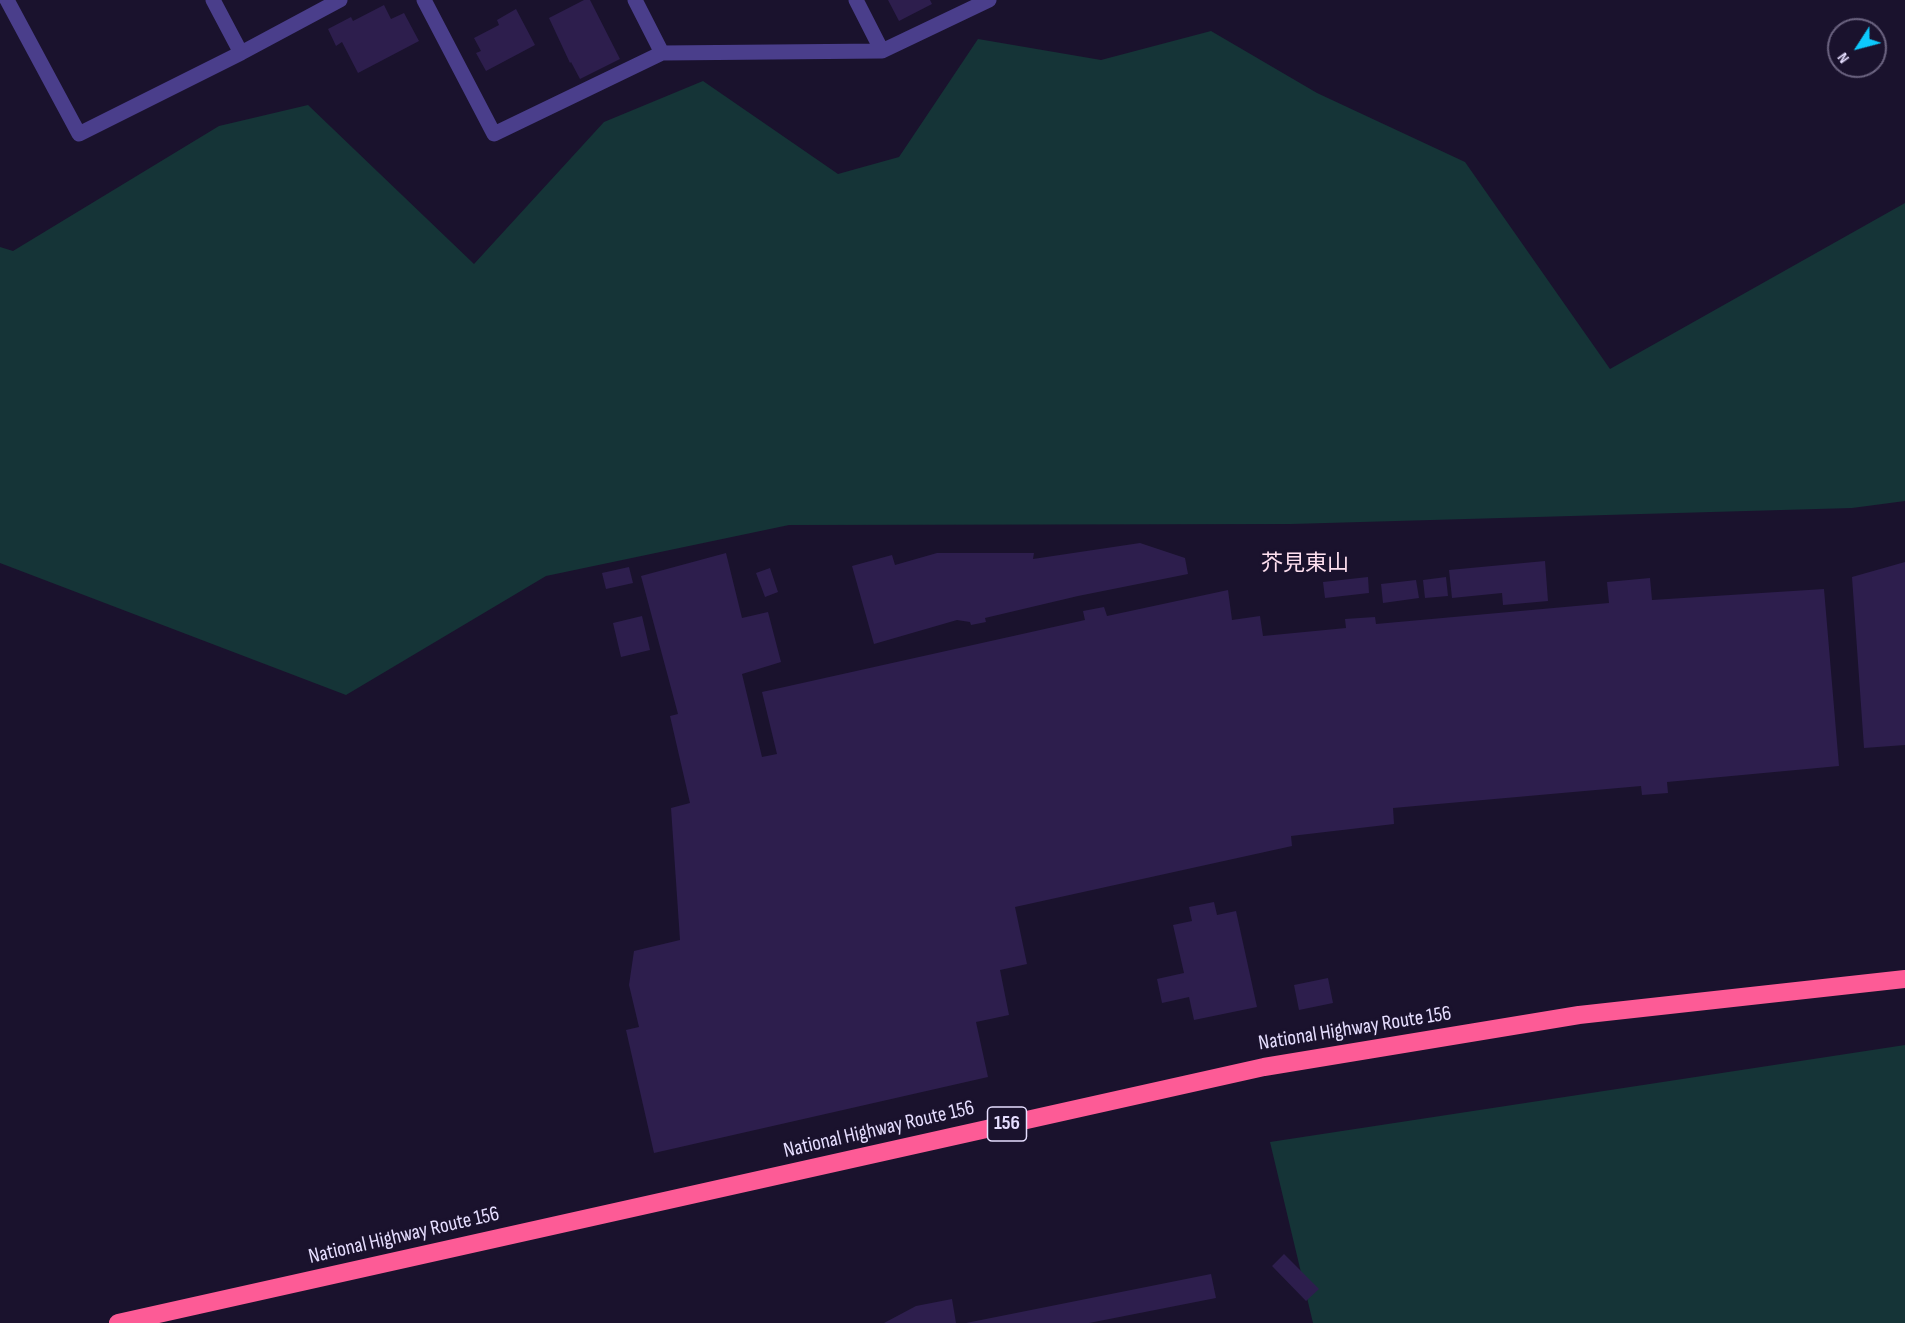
<!DOCTYPE html>
<meta charset="utf-8">
<style>
body{margin:0}
#map{position:relative;width:1905px;height:1323px;overflow:hidden;background:#1a122d;font-family:"Sofia Sans Condensed",sans-serif}
canvas{display:block}
.north{position:absolute;left:1827px;top:18px;width:60px;height:60px;box-sizing:border-box;background:#1a122d;border:2px solid #6c6481;border-radius:50%;rotate:234deg;font-size:16px;font-weight:700;line-height:24px;text-align:center;color:#e6deff}
.north::after{content:'';display:block;margin:auto;width:21px;height:27px;background:#0dc9fc;clip-path:polygon(50% 0,100% 100%,50% 72%,0 100%)}
</style>
<div id="map">
<canvas width="1905" height="1323"></canvas>
<div class="north">N</div>
</div>
<script>
const g = document.querySelector('canvas').getContext('2d');
g.lineJoin = 'round';
function fill(path, color) { g.fillStyle = color; g.fill(path, 'evenodd'); }
const toPath = rows => new Path2D(rows.map(r => 'M' + r).join(''));
function trace(path, color, width, dash) { g.strokeStyle = color; g.lineWidth = width; g.lineCap = dash ? 'butt' : 'round'; g.setLineDash(dash || []); g.stroke(path); }
function write(font, color, halo, rows, align = 'center') {
  g.font = font + ' "Sofia Sans Condensed","Noto Sans JP",sans-serif'; g.lineWidth = 6; g.setLineDash([]); g.textBaseline = 'middle'; g.strokeStyle = halo; g.fillStyle = color; for (const [text, x, y, turn = 0] of rows) {
    g.save(); g.translate(x, y); g.rotate((+turn || 0) * Math.PI / 180); g.textAlign = isNaN(turn) ? turn : align; if (halo) g.strokeText(text, 0, 0); g.fillText(text, 0, 0); g.restore();
  }
}
fill(toPath([
 [1211,31,1317,93,1465,162,1610,369,1905,203,1905,501,1852,508,1291,524,789,525,546,576,346,695,0,563,0,247,13,251,219,126,308,105,474,264,604,122,703,81,838,174,899,157,978,39,1101,60],
 [1905,1045,1905,1323,1313,1323,1270,1142]
]), '#153437');
fill(toPath([
 [584,0,590,0,620,59,580,79,571,62,570,63,549,18],
 [888,0,930,0,932,4,899,21],
 [384,5,391,19,404,13,419,41,358,73,342,42,336,46,328,29,351,17,353,21],
 [516,9,535,45,486,71,476,53,481,51,474,38,499,25,497,20],
 [1140,543,1185,558,1188,574,1078,596,985,618,986,622,971,625,970,622,957,620,874,644,852,566,892,555,895,565,937,553,1034,553,1033,559],
 [726,553,742,618,768,612,781,662,742,674,762,757,777,754,762,692,1085,620,1083,611,1104,607,1107,616,1228,590,1232,620,1260,616,1263,636,1346,628,1345,619,1375,617,1376,624,1609,603,1607,582,1650,578,1652,600,1824,589,1839,766,1667,782,1668,793,1642,795,1641,786,1393,808,1394,824,1291,836,1292,846,1015,907,1027,964,1000,970,1009,1015,976,1022,988,1077,654,1153,626,1030,639,1027,629,985,634,951,680,940,671,808,690,803,670,716,678,714,641,576],
 [1545,561,1548,601,1503,605,1502,593,1452,598,1449,570],
 [1905,562,1905,745,1864,748,1852,577],
 [629,567,633,583,606,589,602,573],
 [770,568,778,592,765,597,756,573],
 [1368,577,1369,593,1325,598,1323,582],
 [1446,577,1448,596,1425,598,1423,580],
 [1416,580,1419,598,1383,603,1381,584],
 [642,616,650,650,621,657,613,623],
 [1214,902,1217,915,1236,911,1257,1007,1194,1020,1189,997,1162,1003,1157,979,1184,973,1173,925,1192,921,1189,907],
 [1328,978,1333,1003,1299,1010,1294,985],
 [1284,1254,1319,1289,1306,1301,1272,1266],
 [1211,1274,1216,1298,1089,1323,966,1323],
 [952,1299,956,1323,884,1323,916,1306]
]), '#2d1e4d');
trace(toPath([
 [7,0,79,134,241,53],
 [213,0,241,53,340,0],
 [424,0,494,134,662,53,635,0],
 [882,51,989,0],
 [662,53,882,51,856,0]
]), '#4a3e8b', 15);
trace(toPath([
 [118,1323,1264,1067,1579,1015,1905,979]
]), '#fd5b96', 18);
for (const [x, y, w] of [
 [1007,1124,39]
]) { const box = new Path2D(); box.roundRect(x - w / 2, y - 17, w, 34, 4.5); g.fillStyle = '#1a122d'; g.fill(box); trace(box, '#e6deff', 1.5); }
write('bold 20px', '#e6deff', null, [
 ["156",1007,1124]
]);
write('21px', '#e6deff', '#1a122d', [
 ["National Highway Route 156",1355,1029,-9],
 ["National Highway Route 156",879,1130,-13],
 ["National Highway Route 156",404,1236,-13]
]);
write('22px', '#ffe0f0', '#1a122d', [
 ["芥見東山",1305,564]
]);
</script>
